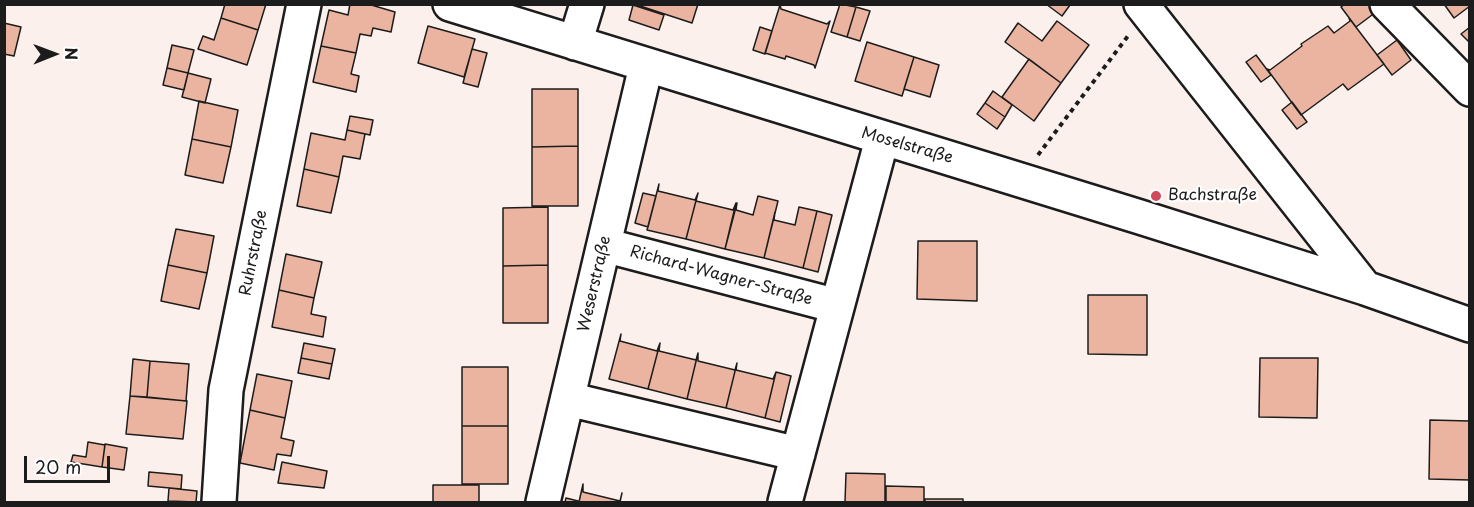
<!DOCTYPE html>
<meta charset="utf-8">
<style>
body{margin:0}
#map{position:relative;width:1474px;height:507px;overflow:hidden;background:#fbf0ec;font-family:"Playpen Sans",sans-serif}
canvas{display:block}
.frame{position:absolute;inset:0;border:6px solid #1c1c1c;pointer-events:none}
.north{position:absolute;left:24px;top:24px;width:60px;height:60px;-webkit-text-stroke:4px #fff;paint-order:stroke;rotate:89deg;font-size:16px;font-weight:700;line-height:24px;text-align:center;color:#1c1c1c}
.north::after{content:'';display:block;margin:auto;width:21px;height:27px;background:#1c1c1c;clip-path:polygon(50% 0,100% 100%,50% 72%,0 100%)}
.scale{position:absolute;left:24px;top:456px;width:86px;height:27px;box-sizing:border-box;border:3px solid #1c1c1c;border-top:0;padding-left:8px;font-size:18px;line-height:21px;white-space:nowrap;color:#1c1c1c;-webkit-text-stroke:4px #fff;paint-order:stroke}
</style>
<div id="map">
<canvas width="1474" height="507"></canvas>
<div class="frame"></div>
<div class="north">N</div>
<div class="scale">20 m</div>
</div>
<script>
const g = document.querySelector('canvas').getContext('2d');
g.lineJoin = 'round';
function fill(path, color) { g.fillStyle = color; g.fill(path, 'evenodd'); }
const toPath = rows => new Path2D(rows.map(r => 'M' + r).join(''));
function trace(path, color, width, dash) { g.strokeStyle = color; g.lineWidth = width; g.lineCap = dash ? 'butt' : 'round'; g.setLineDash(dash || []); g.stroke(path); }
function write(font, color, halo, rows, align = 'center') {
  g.font = font + ' "Playpen Sans",sans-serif'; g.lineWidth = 4.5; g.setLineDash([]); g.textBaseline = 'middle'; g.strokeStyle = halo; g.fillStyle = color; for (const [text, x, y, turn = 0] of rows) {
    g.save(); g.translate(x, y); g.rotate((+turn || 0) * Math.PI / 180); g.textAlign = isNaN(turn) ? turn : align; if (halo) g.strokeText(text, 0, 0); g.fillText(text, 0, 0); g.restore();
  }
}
const building = toPath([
 [225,4,266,4,258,30,221,18,225,4],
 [350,4,368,4,395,12,391,32,373,28,371,36,360,34,356,53,321,46,329,10,348,15,350,4],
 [634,4,698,4,692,23,634,4],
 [840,4,856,7,847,37,831,32,840,4],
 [1046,4,1069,4,1070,5,1062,16,1046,4],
 [1345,4,1370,4,1376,12,1356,27,1341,7,1345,4],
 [1444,4,1470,4,1470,6,1454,18,1444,4],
 [633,5,664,15,659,30,629,20,633,5],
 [780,5,781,9,827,24,830,21,815,68,814,65,786,56,785,59,765,53,780,5],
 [856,7,870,11,860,41,847,37,856,7],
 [221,18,258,30,247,65,198,49,203,36,214,40,221,18],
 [1349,18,1384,64,1348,90,1343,84,1301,115,1267,69,1270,70,1302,46,1301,44,1328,26,1334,33,1350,21,1349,18],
 [1057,21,1089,45,1061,83,1005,42,1018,23,1042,41,1057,21],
 [4,23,21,27,14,56,4,54,4,23],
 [428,26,475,39,464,77,418,63,428,26],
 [760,27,772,31,765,54,753,50,760,27],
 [1470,27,1470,43,1461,34,1470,27],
 [1397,40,1411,60,1392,75,1377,55,1397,40],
 [867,42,914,57,902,96,855,81,867,42],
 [172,45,194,50,188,73,167,68,172,45],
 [321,46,356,53,351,74,359,76,356,92,313,82,321,46],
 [472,49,487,53,478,87,463,83,472,49],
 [1256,55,1271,75,1261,82,1246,62,1256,55],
 [914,57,939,65,930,97,904,89,914,57],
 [1029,59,1061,83,1034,121,1002,97,1029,59],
 [167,68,188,73,184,90,163,85,167,68],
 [188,73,211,79,205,103,182,97,188,73],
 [532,89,578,89,578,146,532,147,532,89],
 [993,91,1012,105,1005,117,985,103,993,91],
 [199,101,238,110,231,147,192,139,199,101],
 [1292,102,1307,122,1297,129,1282,110,1292,102],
 [985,103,1005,117,997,129,977,114,985,103],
 [350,116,373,120,370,135,347,130,350,116],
 [347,130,365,134,360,159,343,156,339,177,304,169,311,133,345,140,347,130],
 [192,139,231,147,223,183,185,175,192,139],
 [578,146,578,206,532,206,532,147,578,146],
 [304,169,339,177,331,213,297,206,304,169],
 [659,184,658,191,695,200,698,193,686,239,647,230,659,184],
 [643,193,656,196,648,227,635,223,643,193],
 [698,193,696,201,733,210,736,203,725,249,686,239,698,193],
 [758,196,778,201,764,258,725,249,737,203,736,210,753,215,758,196],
 [548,207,548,265,503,266,503,208,548,207],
 [799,207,817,211,803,268,764,258,775,212,774,220,795,225,799,207],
 [817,211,832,215,818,272,803,268,817,211],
 [176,229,214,236,207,273,168,265,176,229],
 [918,241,977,241,977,301,917,299,918,241],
 [286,254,322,262,314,298,279,290,286,254],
 [168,265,207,273,199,309,161,301,168,265],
 [548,265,548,323,503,323,503,266,548,265],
 [279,290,314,298,311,314,326,317,323,337,272,327,279,290],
 [1088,295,1147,295,1147,355,1088,354,1088,295],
 [621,334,620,341,657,351,660,343,648,389,609,379,621,334],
 [304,343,335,349,332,364,301,358,304,343],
 [660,343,659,351,696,360,698,353,687,399,648,389,660,343],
 [698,353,698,361,735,370,737,363,726,408,687,399,698,353],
 [301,358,332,364,329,379,298,373,301,358],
 [1260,358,1318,358,1317,418,1259,417,1260,358],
 [133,359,150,361,147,397,130,396,133,359],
 [150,361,189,364,186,401,147,397,150,361],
 [737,363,736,370,773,379,776,372,765,418,726,408,737,363],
 [462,367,508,367,508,426,462,426,462,367],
 [776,372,791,376,780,422,765,418,776,372],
 [257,374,292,381,285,418,250,410,257,374],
 [130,396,187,401,183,439,126,434,130,396],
 [250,410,285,418,281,438,294,441,291,456,277,454,274,470,240,463,250,410],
 [1430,420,1470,421,1470,480,1429,479,1430,420],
 [462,426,508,426,508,484,462,484,462,426],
 [88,442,105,445,102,467,71,462,73,455,86,457,88,442],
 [105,444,127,448,124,470,102,467,105,444],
 [282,462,327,471,324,488,278,483,282,462],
 [149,472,182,475,181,489,148,486,149,472],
 [846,473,885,474,885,502,845,502,846,473],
 [583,484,583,492,620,501,622,493,620,502,579,502,583,484],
 [433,485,479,485,479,502,433,502,433,485],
 [886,486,924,487,924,502,886,502,886,486],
 [169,488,197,491,196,502,168,501,169,488],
 [566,498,578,501,578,502,565,502,566,498],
 [925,499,963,499,963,502,925,502,925,499]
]);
fill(building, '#ebb4a0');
trace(building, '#1c1c1c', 1.5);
const minor = toPath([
 [450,4,1140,217,1365,288,1470,325],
 [1141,4,1365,288],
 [1387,4,1470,89],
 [575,43,587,4],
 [604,245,837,306],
 [568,399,798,454],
 [219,502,226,390,304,4],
 [543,502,646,66],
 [785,502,882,139]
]);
trace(minor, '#1c1c1c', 38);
trace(toPath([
 [1038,155,1128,36]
]), '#1c1c1c', 4, [4.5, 4.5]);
trace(minor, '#fff', 33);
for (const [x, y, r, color] of [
 [1156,196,6,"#d1495b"]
]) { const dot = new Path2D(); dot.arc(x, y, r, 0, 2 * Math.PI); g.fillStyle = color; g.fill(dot); trace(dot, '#fff', 2); }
write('16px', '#1c1c1c', '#fff', [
 ["Moselstraße",907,146,16],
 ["Ruhrstraße",254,253,-79],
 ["Richard-Wagner-Straße",721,276,15],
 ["Weserstraße",595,284,-77]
]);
write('16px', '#1c1c1c', '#fff', [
 ["Bachstraße",1168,196]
], 'left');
</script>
